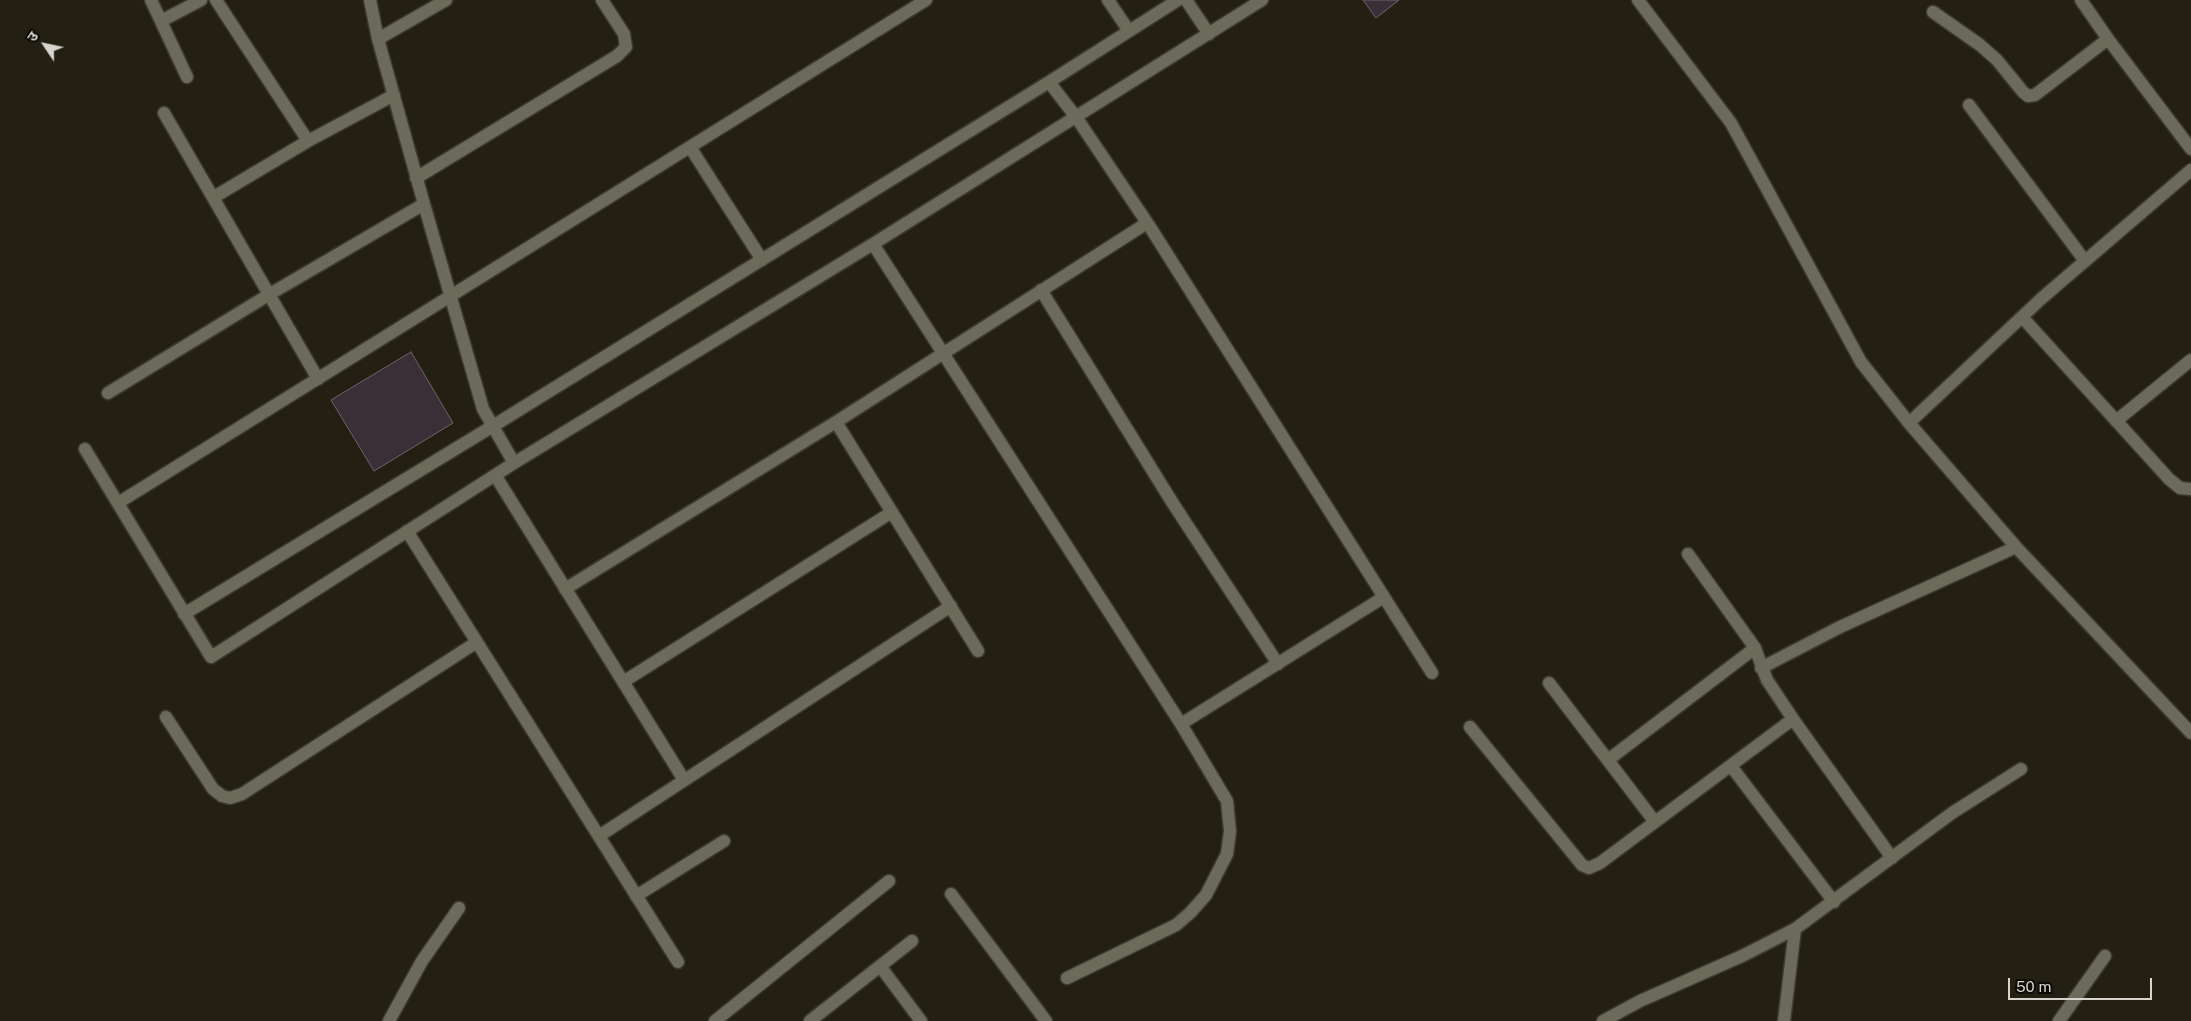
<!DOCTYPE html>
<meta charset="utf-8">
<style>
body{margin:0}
#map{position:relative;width:2191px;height:1021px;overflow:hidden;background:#232013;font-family:"Public Sans","Noto Sans Devanagari",sans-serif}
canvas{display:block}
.north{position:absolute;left:20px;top:20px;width:50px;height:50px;-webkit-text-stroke:4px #0b0a05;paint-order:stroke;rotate:304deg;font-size:14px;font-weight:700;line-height:20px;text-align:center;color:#d6d4cc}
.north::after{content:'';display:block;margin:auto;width:18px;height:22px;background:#d6d4cc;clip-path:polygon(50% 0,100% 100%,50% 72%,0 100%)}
.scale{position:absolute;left:2008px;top:978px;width:144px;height:22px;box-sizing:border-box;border:2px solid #d6d4cc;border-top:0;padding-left:6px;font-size:15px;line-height:18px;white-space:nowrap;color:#d6d4cc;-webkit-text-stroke:4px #0b0a05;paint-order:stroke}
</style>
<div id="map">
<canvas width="2191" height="1021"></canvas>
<div class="north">उ</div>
<div class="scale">50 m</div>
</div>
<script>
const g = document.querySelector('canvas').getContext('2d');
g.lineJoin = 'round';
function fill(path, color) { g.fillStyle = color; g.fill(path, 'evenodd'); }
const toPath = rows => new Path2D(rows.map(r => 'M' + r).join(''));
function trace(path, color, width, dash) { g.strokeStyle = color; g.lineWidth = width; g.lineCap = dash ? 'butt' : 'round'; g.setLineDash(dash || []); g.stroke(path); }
const building = toPath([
 [1363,0,1399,0,1376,18,1363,0],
 [411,352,453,423,374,471,331,400,411,352]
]);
fill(building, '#3b2f37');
trace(building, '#71636c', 1);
const street = toPath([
 [151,0,187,77],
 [216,0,308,141],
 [370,0,378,39,424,204,483,409,514,463],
 [1108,0,1129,31],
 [1186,0,1209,34],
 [1638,0,1731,123,1861,362,1909,423,2016,547,2191,733],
 [2081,0,2108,39,2191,149],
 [1933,12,1980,45,1997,60,2023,92,2028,96,2035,95,2108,39],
 [161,21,201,0],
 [378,39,446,0],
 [1049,82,1076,117,1150,227,1432,673],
 [1969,105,2085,261],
 [164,113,318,379],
 [690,147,762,260],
 [416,178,617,56,626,47,624,34,602,0],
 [214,197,308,141,394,95],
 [873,244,1181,724,1227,801,1230,831,1227,854,1206,895,1190,913,1176,925,1067,978],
 [1041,290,1172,502,1278,664],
 [2022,317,2169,479,2180,488,2191,489],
 [108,393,270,294,424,204],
 [2116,421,2191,360],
 [836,422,978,651],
 [1909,423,2042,298,2191,170],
 [85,449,211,657,514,463,873,244,1262,0],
 [495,475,684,780],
 [118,503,926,0],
 [407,531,678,962],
 [1688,554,1755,648,1767,680,1793,719,1892,858],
 [565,589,836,422,1147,223],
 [184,614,493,426,1049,82,1178,0],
 [1761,668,1840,627,2016,547],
 [623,682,892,512],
 [1549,683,1655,822],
 [166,717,213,789,222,796,230,798,242,794,477,642],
 [1181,724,1384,597],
 [1470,727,1582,865,1589,868,1600,863,1793,719],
 [1608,760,1755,648],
 [1731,766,1834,902],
 [599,836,951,606],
 [951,894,1046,1021],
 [636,896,724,841],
 [880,966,921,1021],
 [389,1021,422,961,459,908],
 [715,1021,889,881],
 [810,1021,912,941],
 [1603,1021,1640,1001,1742,956,1795,929,1952,813,2021,769],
 [1784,1021,1795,929],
 [2059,1021,2105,956]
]);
trace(street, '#3c3a32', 15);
trace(street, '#6c6a5a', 12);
</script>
